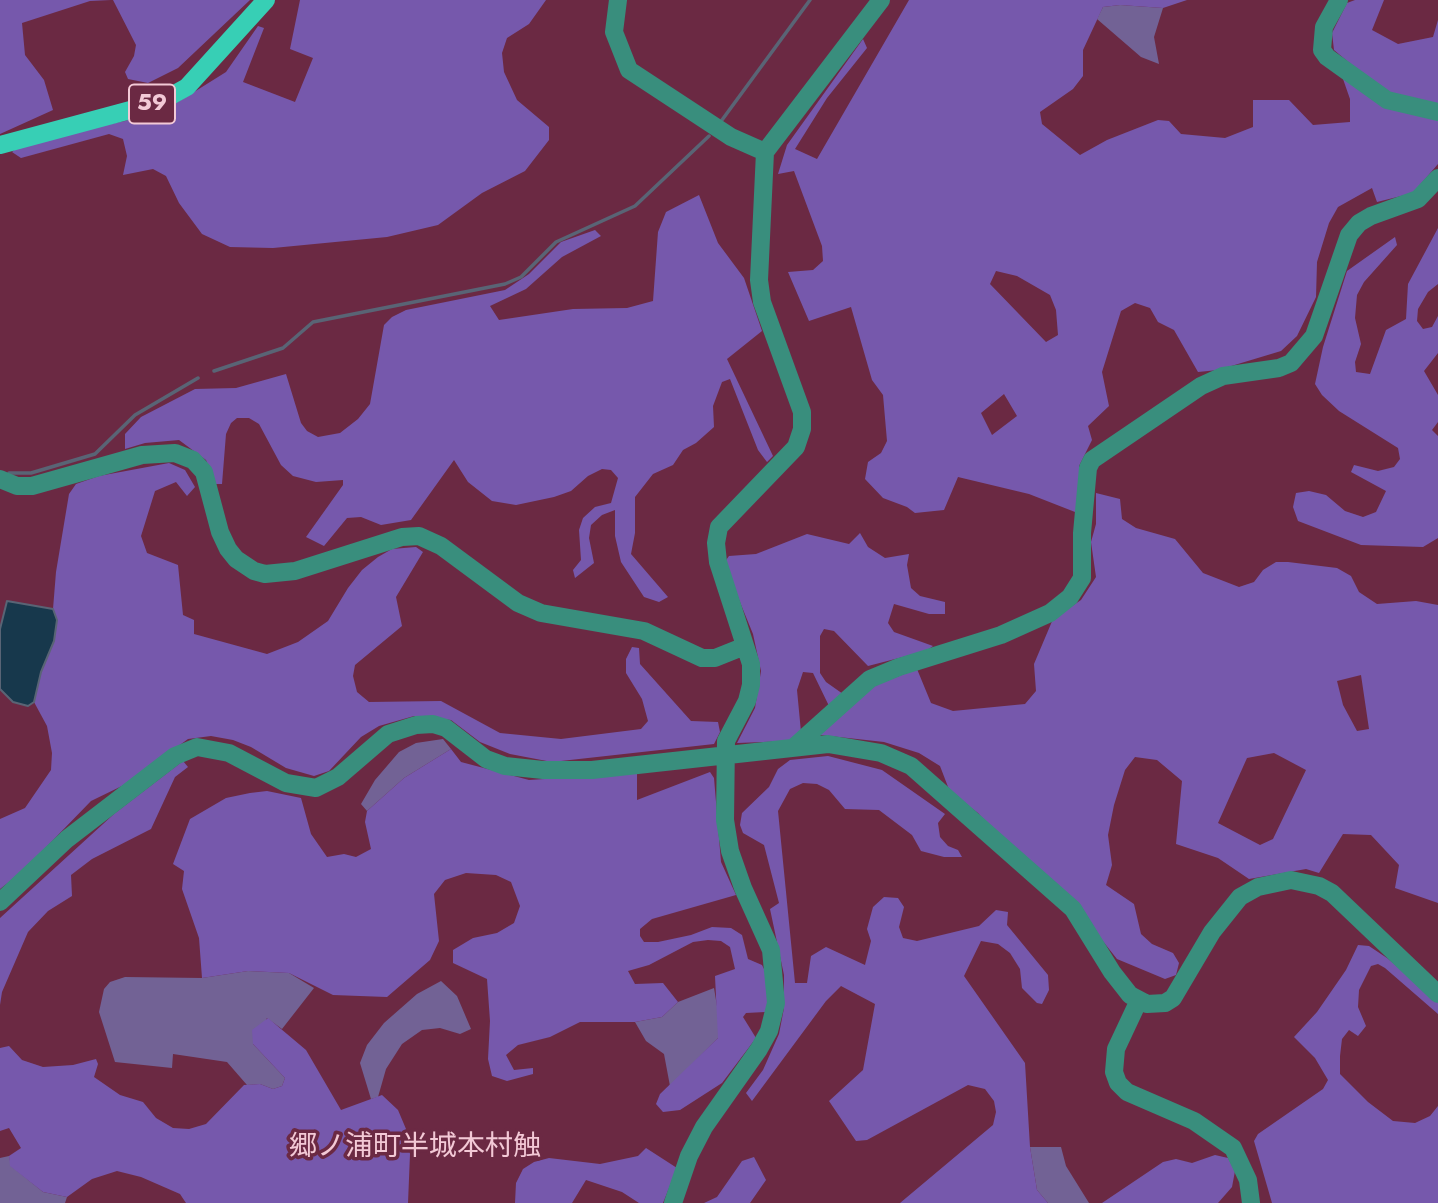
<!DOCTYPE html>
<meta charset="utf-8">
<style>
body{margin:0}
canvas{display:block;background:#6b2943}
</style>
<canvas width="1438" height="1203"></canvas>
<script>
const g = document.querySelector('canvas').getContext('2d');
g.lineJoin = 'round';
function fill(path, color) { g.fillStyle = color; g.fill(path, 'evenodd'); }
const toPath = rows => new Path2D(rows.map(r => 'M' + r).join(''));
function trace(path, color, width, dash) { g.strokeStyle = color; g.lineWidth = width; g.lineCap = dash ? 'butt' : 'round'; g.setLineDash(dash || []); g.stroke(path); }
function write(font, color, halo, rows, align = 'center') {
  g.font = font + ' Jost,"Noto Sans JP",sans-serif'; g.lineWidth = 7; g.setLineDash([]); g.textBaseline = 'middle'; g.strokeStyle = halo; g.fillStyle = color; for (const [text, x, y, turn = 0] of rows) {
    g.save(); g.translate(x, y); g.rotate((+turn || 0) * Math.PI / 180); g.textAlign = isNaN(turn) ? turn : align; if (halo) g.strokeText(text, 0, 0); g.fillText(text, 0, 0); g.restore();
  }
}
fill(toPath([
 [1120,5,1163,8,1154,37,1159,64,1141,57,1097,19,1103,7],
 [443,739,451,749,404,778,367,811,361,804,375,780,399,752,416,743],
 [248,971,289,973,314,988,282,1029,267,1018,253,1044,285,1078,282,1086,273,1089,260,1084,247,1085,227,1062,173,1054,172,1068,115,1062,99,1012,104,989,110,982,125,977,202,978],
 [441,981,457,996,471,1029,460,1034,440,1028,422,1030,402,1044,386,1069,378,1097,371,1099,360,1063,367,1045,384,1023,417,994],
 [714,988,720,1024,718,1038,670,1086,664,1054,646,1041,635,1022,662,1017,678,1002],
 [1030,1147,1061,1147,1066,1166,1089,1203,1048,1203,1037,1190],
 [9,1156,11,1166,43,1192,67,1197,65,1203,0,1203,0,1158]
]), '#726295');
fill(toPath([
 [0,0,111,0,90,1,22,23,25,55,44,80,53,110,0,134],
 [113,0,250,0,178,68,148,83,128,79,125,72,134,56,136,45],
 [300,0,546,0,529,24,507,38,502,53,504,72,517,100,549,127,549,140,525,171,482,193,438,225,387,237,273,248,230,247,202,234,179,203,166,176,153,169,123,175,127,156,123,139,109,134,21,158,12,152,20,145,42,138,125,121,178,102,226,72,258,26,264,28,243,82,295,102,313,58,290,49],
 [909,0,1187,0,1163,8,1120,5,1103,7,1083,50,1083,76,1073,89,1040,112,1042,124,1080,155,1107,140,1158,120,1169,121,1181,134,1225,138,1253,127,1253,100,1289,100,1313,125,1350,122,1350,99,1343,79,1352,65,1334,50,1332,33,1347,3,1355,0,1384,0,1372,30,1398,44,1433,37,1438,20,1438,164,1413,193,1377,202,1372,188,1338,207,1329,223,1317,262,1316,297,1297,336,1281,351,1218,370,1198,372,1174,330,1158,322,1150,308,1135,303,1121,311,1102,372,1109,406,1088,426,1092,440,1079,466,1081,489,1079,505,1075,512,1029,494,958,477,944,510,915,513,907,507,883,498,865,479,868,462,881,453,887,441,883,395,872,380,851,307,809,321,788,272,813,270,823,261,822,246,794,171,778,174,787,145,863,39,867,48,827,98,795,149,817,159],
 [996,271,1017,276,1050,295,1056,310,1058,335,1046,342,990,284],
 [1004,394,1017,416,992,435,981,413],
 [699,195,718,243,744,278,762,331,727,359,773,456,767,462,758,450,730,379,722,382,713,406,714,427,696,443,683,450,673,465,653,474,635,497,635,533,631,554,668,597,659,602,644,597,621,562,615,536,615,510,602,515,591,525,589,538,594,563,575,578,573,570,581,560,579,530,583,518,595,507,611,503,618,478,611,470,602,469,588,476,571,491,554,497,516,505,492,501,468,482,454,460,411,520,381,525,361,517,347,518,324,546,306,537,343,485,343,480,316,482,293,476,281,465,259,424,249,418,237,418,231,423,226,434,222,484,216,484,206,460,179,440,145,443,125,449,125,434,141,417,195,389,236,388,286,374,301,423,307,431,318,437,340,433,358,419,370,404,384,325,392,317,406,310,505,290,529,274,561,242,595,230,601,236,562,257,526,289,490,306,499,320,573,309,627,308,653,301,658,232,666,212],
 [1438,228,1438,284,1428,292,1418,309,1417,321,1423,329,1432,327,1438,316,1438,353,1424,371,1438,395,1438,422,1432,430,1438,436,1438,538,1423,547,1361,545,1298,521,1293,507,1296,493,1309,491,1326,495,1345,511,1363,517,1376,512,1386,491,1351,472,1354,465,1378,471,1394,467,1400,459,1398,448,1339,411,1322,395,1315,384,1323,347,1347,271,1395,237,1397,245,1364,282,1357,295,1355,318,1361,344,1355,362,1356,372,1370,374,1386,330,1406,319,1408,284],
 [169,463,185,470,195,487,187,496,176,482,155,491,141,536,147,553,178,565,183,615,194,620,194,634,267,654,298,642,328,621,348,588,362,570,378,557,392,549,416,547,423,552,396,597,402,626,355,665,353,676,357,692,369,702,441,701,500,733,561,739,641,729,648,721,642,699,626,673,626,659,632,647,639,648,640,664,691,721,718,722,720,732,714,744,552,762,510,754,480,742,451,720,414,716,379,726,361,737,329,771,314,776,286,768,251,747,233,740,211,736,188,739,126,784,91,801,24,870,0,889,0,819,25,808,51,770,52,753,47,726,34,702,41,672,54,641,57,620,53,609,56,572,69,494,76,484,99,476],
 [1096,493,1120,499,1122,519,1136,528,1175,539,1203,573,1239,587,1254,582,1263,570,1276,562,1288,562,1337,568,1351,576,1359,592,1377,604,1416,601,1438,605,1438,903,1395,888,1399,865,1371,835,1343,834,1319,873,1306,869,1249,879,1218,858,1176,844,1182,781,1157,760,1135,757,1125,770,1114,805,1108,835,1112,865,1106,885,1134,904,1141,934,1152,944,1173,953,1179,963,1176,975,1165,979,1117,959,1071,901,996,834,978,813,950,792,940,766,919,753,884,742,821,735,821,730,871,687,917,669,931,703,953,711,1025,704,1036,691,1034,664,1053,619,1081,600,1096,577,1091,542,1096,524],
 [1361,675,1369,729,1357,731,1343,705,1337,681],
 [1274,753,1306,770,1273,839,1260,845,1218,823,1247,758],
 [860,533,868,547,885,558,909,554,907,565,911,588,920,596,945,602,945,614,929,614,894,604,888,623,894,632,933,646,926,651,868,666,834,631,824,629,820,636,820,673,826,682,843,694,829,706,813,673,803,672,797,690,801,732,789,741,737,743,755,708,761,671,753,634,724,563,729,556,756,554,807,534,849,544],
 [451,749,461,762,529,780,637,773,637,800,710,772,714,778,721,862,736,895,652,919,640,929,640,936,644,942,658,942,691,935,712,927,731,928,742,935,748,959,762,965,765,971,768,1004,765,1012,746,1013,743,1017,756,1038,722,1083,680,1110,663,1112,656,1104,660,1094,718,1038,715,976,735,969,730,947,721,941,708,940,693,942,649,965,628,971,635,984,663,983,678,1002,662,1017,635,1022,580,1022,550,1037,518,1045,506,1055,514,1070,533,1068,533,1074,507,1081,492,1076,488,1059,490,1021,487,979,453,963,453,950,473,938,497,933,514,923,520,906,511,882,496,875,466,873,445,880,434,894,439,941,430,960,387,997,333,995,289,973,248,971,202,978,199,938,182,889,184,871,173,864,190,819,226,798,250,793,267,791,301,798,311,834,327,857,344,854,356,857,371,849,365,822,367,811,404,778],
 [828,756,882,770,945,814,938,823,940,837,948,846,958,850,962,857,944,857,921,851,912,835,879,810,845,809,829,790,817,784,803,783,790,789,778,811,795,983,807,983,811,956,826,947,865,965,871,941,867,929,873,907,884,897,898,898,904,907,899,927,903,938,917,941,979,926,996,910,1008,912,1007,925,1048,975,1049,990,1042,1004,1037,1003,1022,988,1020,969,1010,953,998,944,981,941,964,976,1025,1063,1030,1147,1037,1190,1048,1203,900,1203,993,1125,996,1112,994,1101,985,1089,968,1085,867,1140,856,1141,829,1101,863,1070,875,1004,841,986,826,1001,752,1101,746,1093,763,1070,779,1034,784,1008,784,975,770,909,779,903,764,845,743,833,740,825,742,813,769,787,778,769,790,760],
 [183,761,188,767,175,777,151,829,92,859,71,875,72,896,48,911,28,932,2,992,0,1005,0,918,114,814],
 [1358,945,1369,946,1387,958,1438,1000,1438,1014,1385,968,1378,964,1371,966,1359,990,1358,1007,1366,1026,1358,1036,1349,1030,1342,1039,1340,1056,1340,1074,1368,1102,1393,1121,1415,1123,1430,1116,1438,1106,1438,1203,1272,1203,1254,1141,1258,1134,1323,1089,1328,1080,1315,1058,1294,1037,1317,1012,1346,970],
 [268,1018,306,1050,341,1110,382,1095,398,1110,406,1129,410,1154,408,1203,186,1203,180,1194,141,1177,117,1171,92,1179,67,1197,43,1192,10,1166,9,1156,21,1148,9,1128,0,1131,0,1048,9,1046,22,1060,43,1067,73,1065,96,1059,98,1064,94,1077,120,1095,143,1102,156,1118,173,1128,189,1129,206,1124,244,1085,260,1084,273,1089,282,1086,285,1078,253,1044,252,1030],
 [646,1148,677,1168,663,1203,639,1203,622,1192,586,1180,572,1203,515,1203,516,1183,523,1169,534,1162,549,1158,600,1164,638,1156],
 [1215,1155,1228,1158,1235,1171,1232,1187,1218,1203,1102,1203,1163,1162,1176,1159,1192,1163],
 [754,1157,766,1180,750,1203,704,1203,717,1197,742,1161]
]), '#7658ac');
const water = toPath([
 [7,601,53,609,57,620,54,641,41,672,34,702,28,706,13,702,0,689,0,629,7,601]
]);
fill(water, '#17384c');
trace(water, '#596475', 2);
trace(toPath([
 [722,120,810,0],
 [214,371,283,348,313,322,505,284,521,277,556,242,635,206,709,136],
 [9,473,31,473,95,454,135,415,198,378]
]), '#596475', 3.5);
trace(toPath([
 [618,0,614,32,629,70,731,137,765,152],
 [1339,0,1324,27,1322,50,1327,57,1387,100,1438,112],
 [0,479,17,486,32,486,142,455,175,453,193,460,204,472,220,532,228,549,236,559,254,571,265,574,295,571,402,537,419,536,441,546,518,603,541,613,644,631,702,658,715,658,745,646],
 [793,748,870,679,899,667,1001,635,1050,613,1070,597,1082,578,1082,533,1088,468,1092,460,1201,386,1223,376,1279,368,1291,363,1314,336,1349,235,1359,223,1371,216,1418,199,1438,178],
 [0,902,67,839,175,756,197,747,229,753,286,783,316,788,338,777,388,734,416,725,433,724,446,728,486,759,505,766,543,770,592,770,828,744,881,753,911,766,1073,909,1112,972,1130,995,1147,1004,1165,1003,1173,998,1212,932,1240,897,1258,887,1291,880,1319,886,1332,893,1438,994],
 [1139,1000,1116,1049,1114,1072,1118,1083,1127,1092,1194,1121,1233,1148,1248,1180,1251,1203],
 [673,1203,689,1156,704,1127,759,1049,769,1031,776,1003,771,950,743,888,730,851,725,820,726,741,747,701,751,685,751,664,718,562,716,543,719,527,796,447,802,429,802,412,762,302,759,280,765,152,881,0]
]), '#398e7d', 18);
trace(toPath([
 [0,145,149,105,169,97,187,87,266,0]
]), '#37cfb5', 18);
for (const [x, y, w] of [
 [152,104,46]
]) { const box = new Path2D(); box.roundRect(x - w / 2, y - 19.5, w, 39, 5); g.fillStyle = '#6b2943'; g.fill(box); trace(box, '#f3c9d6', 2); }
write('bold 23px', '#f3c9d6', null, [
 ["59",152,104]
]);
write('28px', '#f3c9d6', '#6b2943', [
 ["郷ノ浦町半城本村触",415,1148]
]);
</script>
